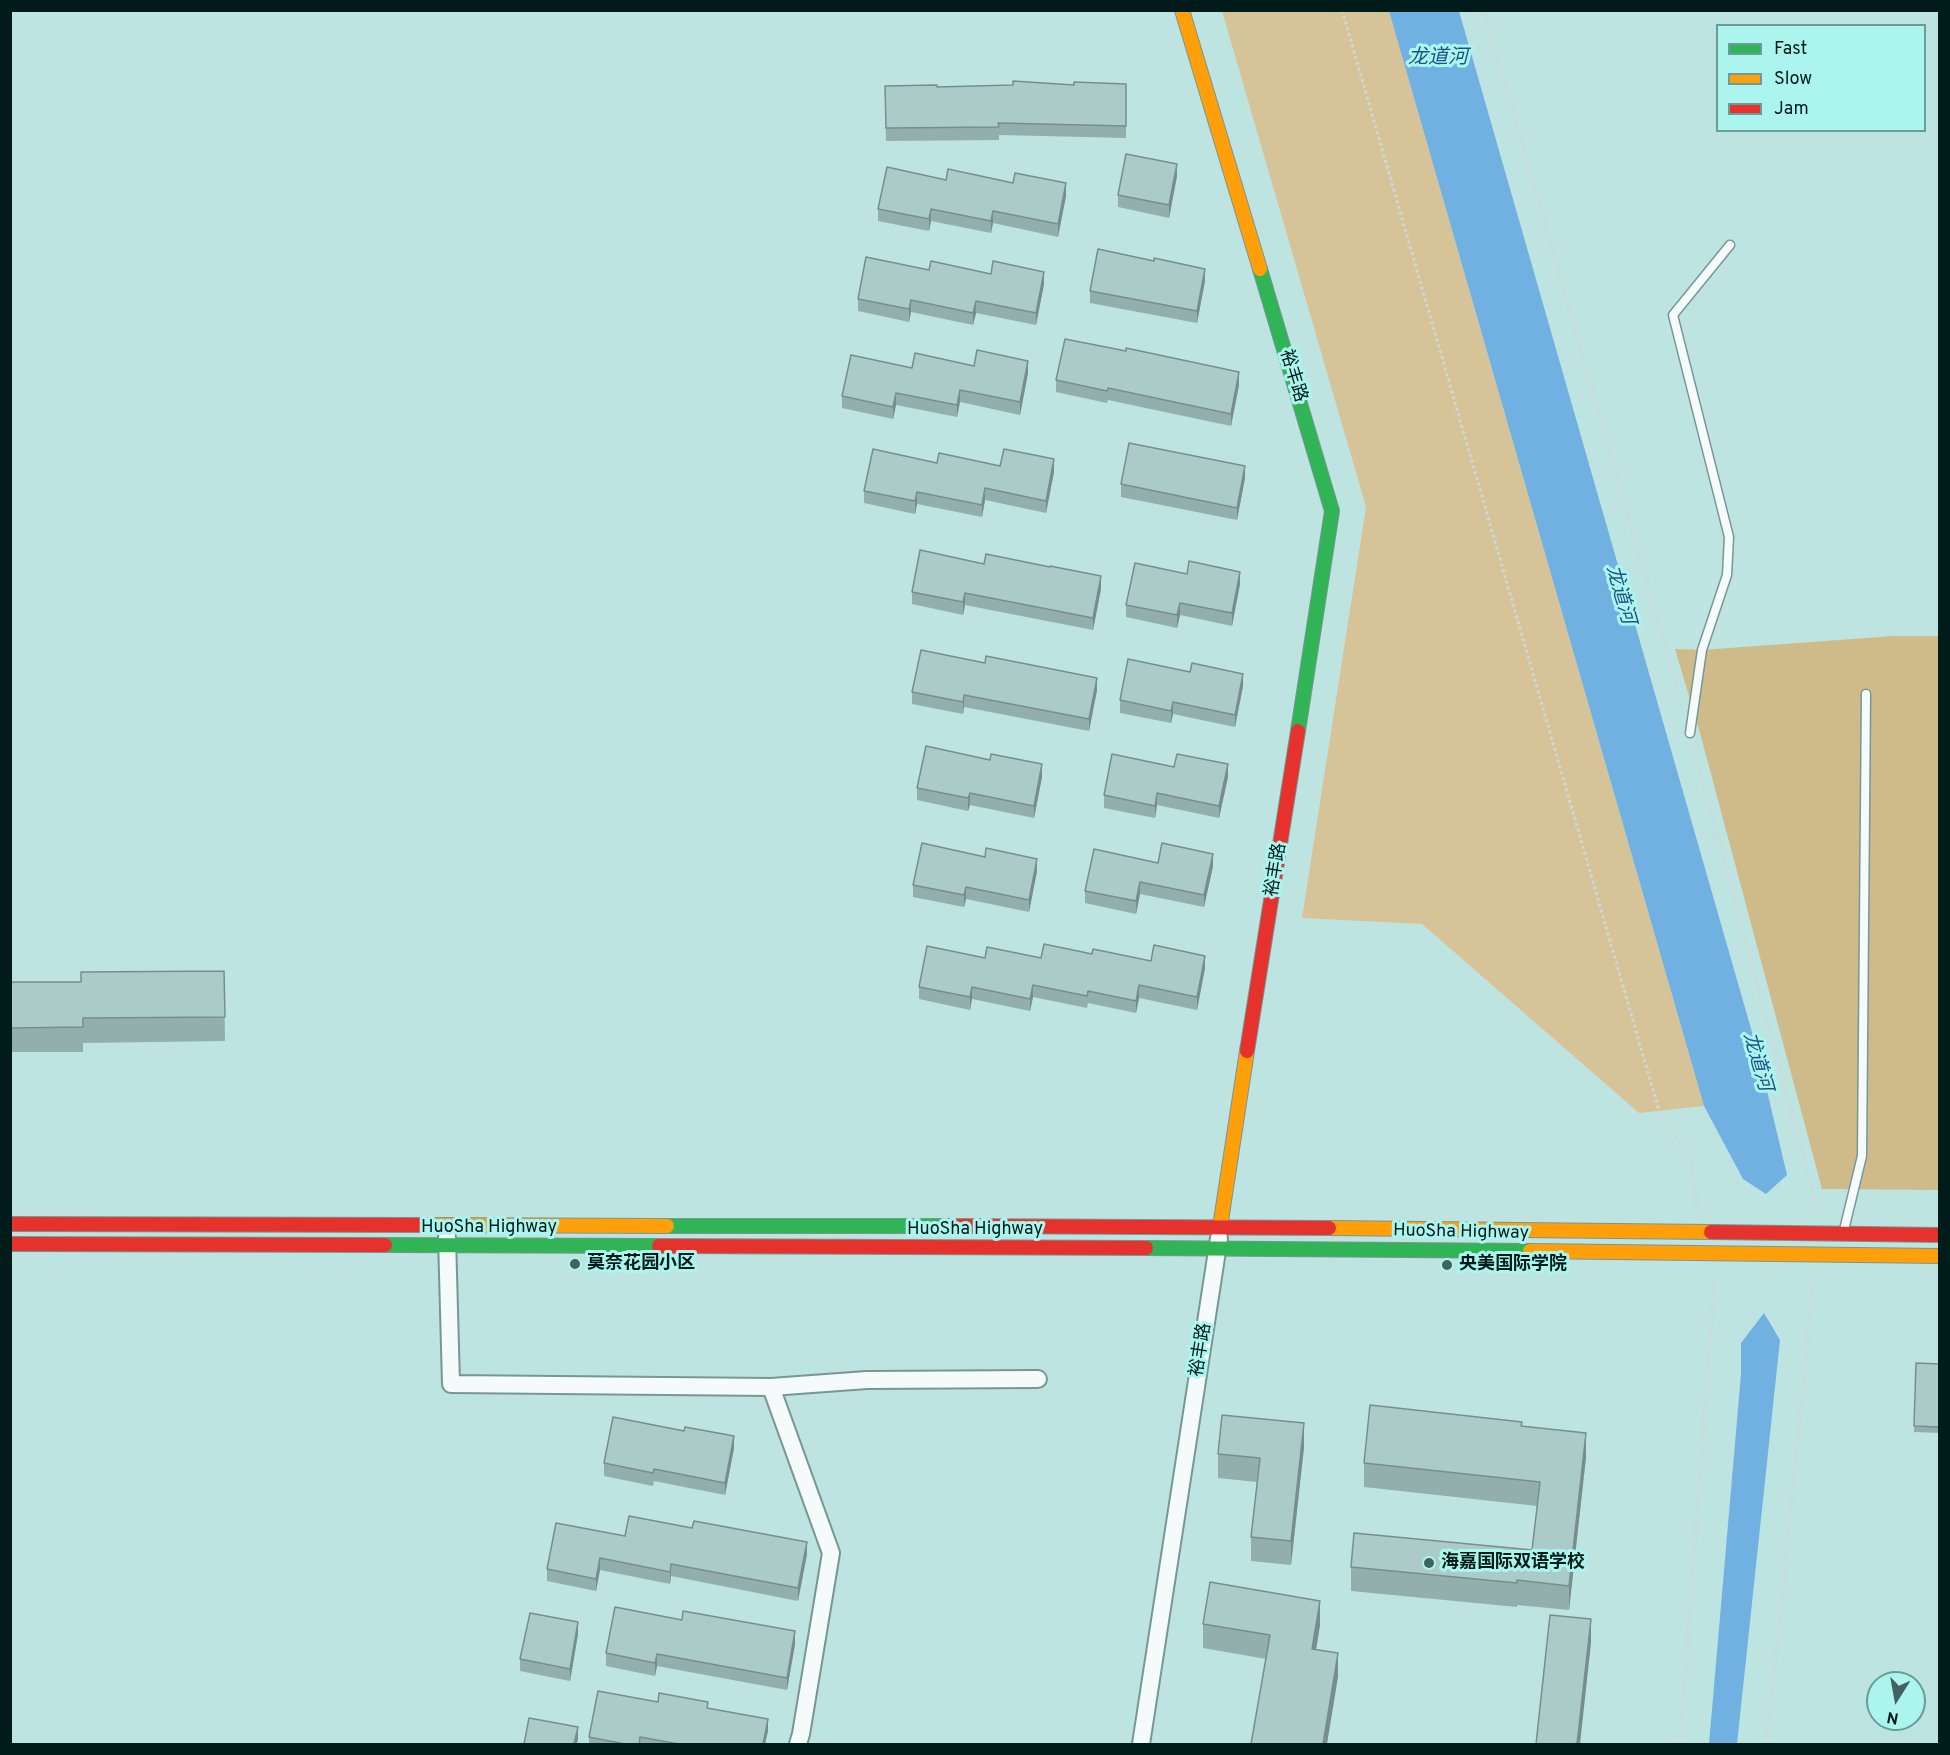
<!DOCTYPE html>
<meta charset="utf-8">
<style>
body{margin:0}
#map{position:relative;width:1950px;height:1755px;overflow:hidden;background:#bde4e1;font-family:Overpass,sans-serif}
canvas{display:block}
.frame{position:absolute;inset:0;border:12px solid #001c1a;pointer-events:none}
.legend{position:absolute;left:1716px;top:24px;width:210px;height:108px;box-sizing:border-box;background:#acf5ef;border:2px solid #679e9a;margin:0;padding:8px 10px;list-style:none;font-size:18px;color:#001c1a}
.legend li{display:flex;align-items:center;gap:12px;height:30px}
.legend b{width:30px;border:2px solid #679e9a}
.north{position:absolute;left:1866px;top:1671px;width:60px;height:60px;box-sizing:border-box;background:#acf5ef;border:2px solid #679e9a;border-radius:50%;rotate:191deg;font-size:16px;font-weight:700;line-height:24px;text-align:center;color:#001c1a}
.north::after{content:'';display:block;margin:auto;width:21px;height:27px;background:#426260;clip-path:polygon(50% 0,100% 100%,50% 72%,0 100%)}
</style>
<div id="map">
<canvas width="1950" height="1755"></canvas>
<div class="frame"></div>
<ul class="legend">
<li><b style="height:8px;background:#30b455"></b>Fast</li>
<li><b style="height:8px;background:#ff9f0a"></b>Slow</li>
<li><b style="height:8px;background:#e5322d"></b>Jam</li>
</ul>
<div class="north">N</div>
</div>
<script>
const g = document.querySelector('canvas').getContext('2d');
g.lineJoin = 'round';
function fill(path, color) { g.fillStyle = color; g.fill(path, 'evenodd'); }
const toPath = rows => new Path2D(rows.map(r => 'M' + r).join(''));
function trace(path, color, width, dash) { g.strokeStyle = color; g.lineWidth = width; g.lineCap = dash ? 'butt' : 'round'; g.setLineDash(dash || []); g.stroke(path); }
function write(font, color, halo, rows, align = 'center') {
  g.font = font + ' Overpass,"Noto Sans SC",sans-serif'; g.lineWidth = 6; g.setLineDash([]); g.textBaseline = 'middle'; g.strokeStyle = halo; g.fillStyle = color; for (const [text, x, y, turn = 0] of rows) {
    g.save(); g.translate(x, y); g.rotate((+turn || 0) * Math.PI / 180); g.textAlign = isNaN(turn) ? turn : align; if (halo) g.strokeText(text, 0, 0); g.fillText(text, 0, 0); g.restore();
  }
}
fill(toPath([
 [1222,11,1389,11,1704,1106,1639,1113,1422,924,1302,918,1366,507]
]), '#d6c498');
fill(toPath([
 [1893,636,1939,636,1939,1190,1822,1189,1700,733,1675,649,1702,650]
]), '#cfbb8a');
fill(toPath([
 [1389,11,1459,11,1758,1053,1787,1175,1766,1194,1743,1179,1704,1106],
 [1764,1313,1780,1340,1737,1744,1709,1744,1741,1374,1741,1343]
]), '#71b1e2');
const lane = toPath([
 [1690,733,1702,650,1727,575,1729,537,1673,315,1730,245],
 [1844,1230,1862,1156,1866,694]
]);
const street = toPath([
 [447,1237,451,1384,771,1387,831,1553,801,1734,798,1744],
 [771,1387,867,1380,1038,1379],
 [1141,1744,1219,1238]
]);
const fast = toPath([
 [1260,269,1332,511,1298,731],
 [667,1226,957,1226],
 [385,1245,659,1246],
 [1146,1248,1530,1251]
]);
const slow = toPath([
 [1182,10,1260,269],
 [420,1225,667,1226],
 [1220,1227,1247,1051],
 [1329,1228,1711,1232],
 [1530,1251,1940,1256]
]);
const jam = toPath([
 [1247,1051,1298,731],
 [10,1224,420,1225],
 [957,1226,1329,1228],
 [1711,1232,1940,1235],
 [10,1244,385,1245],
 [659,1246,1146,1248]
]);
trace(lane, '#779795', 11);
trace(street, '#779795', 20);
trace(fast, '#779795', 16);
trace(slow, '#779795', 16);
trace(jam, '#779795', 16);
trace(toPath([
 [1342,10,1659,1111,1692,1162,1697,1212],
 [1484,10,1681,701],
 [1693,745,1813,1192,1814,1212],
 [1680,1744,1715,1274],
 [1767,1744,1814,1275]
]), '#ccd9d8', 3, [3, 3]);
trace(lane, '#f5fbfa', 8);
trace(street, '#f5fbfa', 16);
trace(fast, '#30b455', 14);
trace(slow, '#ff9f0a', 14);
trace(jam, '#e5322d', 14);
fill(toPath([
 [1126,84,1126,138,999,135,999,140,886,141,885,86,937,87],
 [1177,176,1169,218,1118,207,1118,195],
 [946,180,1066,196,1058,237,993,223,991,233,931,221,929,231,878,221,878,209],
 [929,270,1044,284,1036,325,976,313,973,325,911,312,909,322,858,311,858,299],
 [1205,281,1197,323,1090,303,1090,291],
 [974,366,1028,373,1020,415,960,402,957,417,896,405,893,419,842,408,842,396,912,368],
 [1056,380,1239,385,1231,426,1108,400,1107,403,1056,392],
 [937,463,1000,466,1054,472,1046,513,985,500,982,517,917,504,915,514,864,503,864,491],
 [1245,478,1237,520,1121,497,1121,484],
 [1187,574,1240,584,1232,626,1180,615,1177,628,1126,617,1126,605],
 [1101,589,1093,630,965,605,963,615,912,604,912,592],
 [1243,686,1235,727,1173,714,1171,723,1120,713,1120,700],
 [1097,690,1089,731,964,707,963,714,912,704,912,692],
 [1174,767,1228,777,1219,818,1157,805,1155,818,1104,808,1104,795],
 [1042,777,1034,818,970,805,968,811,917,800,917,788],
 [1158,863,1213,866,1204,907,1140,894,1136,914,1085,903,1085,891],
 [1037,871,1029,912,966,899,964,907,913,897,913,885],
 [1092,954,1205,968,1197,1010,1139,998,1136,1013,1088,1003,1087,1008,1033,997,1030,1011,972,999,970,1010,919,999,919,987,985,958,1041,958],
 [224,971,225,1041,83,1043,83,1052,10,1052,10,982,81,982],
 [1916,1363,1940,1364,1940,1433,1914,1432],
 [1522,1426,1586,1457,1569,1610,1517,1605,1517,1607,1351,1591,1351,1567,1532,1550,1537,1506,1364,1487,1364,1463],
 [1304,1447,1291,1565,1251,1561,1251,1537,1257,1482,1218,1478,1218,1454],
 [734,1448,725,1495,654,1481,653,1486,604,1476,604,1463],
 [625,1536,807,1554,798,1601,671,1576,670,1584,600,1570,596,1591,547,1581,547,1569],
 [1203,1624,1320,1625,1316,1650,1338,1677,1266,1659,1203,1648],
 [578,1634,570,1681,520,1671,520,1659],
 [795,1644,787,1690,657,1666,655,1676,606,1666,606,1653],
 [658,1702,708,1708,768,1731,765,1744,589,1744,589,1737]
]), '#93afac');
fill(toPath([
 [1177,164,1177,176,1169,218,1169,205],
 [1066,183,1066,196,1058,237,1058,224],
 [931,209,931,221,929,231,929,219],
 [993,211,993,223,991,233,991,221],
 [1205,269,1205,281,1197,323,1197,311],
 [1044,272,1044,284,1036,325,1036,313],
 [911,300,911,312,909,322,909,309],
 [976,301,976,313,973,325,973,313],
 [1028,361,1028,373,1020,415,1020,402],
 [1239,372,1239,385,1231,426,1231,414],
 [960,390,960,402,957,417,957,405],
 [896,393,896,405,893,419,893,407],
 [1054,459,1054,472,1046,513,1046,501],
 [1245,466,1245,478,1237,520,1237,508],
 [985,488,985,500,982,517,982,505],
 [917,492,917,504,915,514,915,501],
 [1240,572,1240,584,1232,626,1232,613],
 [1101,576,1101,589,1093,630,1093,618],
 [965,593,965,605,963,615,963,602],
 [1180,603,1180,615,1177,628,1177,615],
 [1243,674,1243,686,1235,727,1235,715],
 [1097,678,1097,690,1089,731,1089,719],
 [964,695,964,707,963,714,963,702],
 [1173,702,1173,714,1171,723,1171,711],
 [1042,764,1042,777,1034,818,1034,806],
 [1228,764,1228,777,1219,818,1219,806],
 [970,793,970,805,968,811,968,798],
 [1157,793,1157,805,1155,818,1155,806],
 [1213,854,1213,866,1204,907,1204,895],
 [1037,859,1037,871,1029,912,1029,900],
 [1140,882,1140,894,1136,914,1136,901],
 [966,887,966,899,964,907,964,895],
 [1205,956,1205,968,1197,1010,1197,997],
 [1033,985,1033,997,1030,1011,1030,999],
 [1139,985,1139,998,1136,1013,1136,1001],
 [972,987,972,999,970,1010,970,997],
 [1304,1423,1304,1447,1291,1565,1291,1541],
 [1586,1433,1586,1457,1569,1610,1569,1586],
 [734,1436,734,1448,725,1495,725,1483],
 [807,1542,807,1554,798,1601,798,1588],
 [600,1558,600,1570,596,1591,596,1579],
 [671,1564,671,1576,670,1584,670,1572],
 [1320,1601,1320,1625,1312,1673,1312,1649],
 [1591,1619,1591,1643,1580,1744,1577,1744],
 [578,1622,578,1634,570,1681,570,1669],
 [795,1631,795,1644,787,1690,787,1678],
 [1338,1653,1338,1677,1327,1744,1323,1744],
 [657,1654,657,1666,655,1676,655,1663],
 [768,1719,768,1731,765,1744,763,1744],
 [578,1727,578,1739,577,1744,574,1744]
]), '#788e8c');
const building = toPath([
 [1013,81,1074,85,1074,82,1126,84,1126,126,998,123,999,127,886,128,885,86,937,85,937,87,1013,85,1013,81],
 [1126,154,1177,164,1169,205,1118,195,1126,154],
 [887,167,946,180,948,169,1013,183,1015,173,1066,183,1058,224,993,211,991,221,931,209,929,219,878,209,887,167],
 [1098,249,1154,261,1154,258,1205,269,1197,311,1090,291,1098,249],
 [866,257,929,270,931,261,991,274,993,261,1044,272,1036,313,976,301,973,313,911,300,909,309,858,299,866,257],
 [1065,339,1126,351,1126,348,1239,372,1231,414,1108,388,1107,391,1056,380,1065,339],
 [977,350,1028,361,1020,402,960,390,957,405,896,393,893,407,842,396,851,355,912,368,915,353,974,366,977,350],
 [1129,443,1245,466,1237,508,1121,484,1129,443],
 [873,449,937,463,939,453,1000,466,1004,449,1054,459,1046,501,985,488,982,505,917,492,915,501,864,491,873,449],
 [920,550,984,564,986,554,1050,567,1050,566,1101,576,1093,618,965,593,963,602,912,592,920,550],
 [1189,561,1240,572,1232,613,1180,603,1177,615,1126,605,1135,563,1187,574,1189,561],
 [921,650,985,663,986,656,1097,678,1089,719,964,695,963,702,912,692,921,650],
 [1128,659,1190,672,1192,663,1243,674,1235,715,1173,702,1171,711,1120,700,1128,659],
 [926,746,990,760,991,754,1042,764,1034,806,970,793,968,798,917,788,926,746],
 [1112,754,1174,767,1177,754,1228,764,1219,806,1157,793,1155,806,1104,795,1112,754],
 [922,843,985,857,986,848,1037,859,1029,900,966,887,964,895,913,885,922,843],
 [1162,843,1213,854,1204,895,1140,882,1136,901,1085,891,1094,849,1158,863,1162,843],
 [1044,944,1092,954,1093,949,1151,961,1154,945,1205,956,1197,997,1139,985,1136,1001,1088,991,1087,996,1033,985,1030,999,972,987,970,997,919,987,927,946,985,958,987,947,1041,958,1044,944],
 [224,971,225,1017,83,1018,83,1027,10,1028,10,982,81,982,81,972,224,971],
 [1916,1363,1940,1364,1940,1427,1914,1426,1916,1363],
 [1370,1405,1522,1422,1521,1426,1586,1433,1569,1586,1517,1580,1517,1583,1351,1567,1354,1533,1532,1550,1540,1482,1364,1463,1370,1405],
 [1222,1415,1304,1423,1291,1541,1251,1537,1260,1458,1218,1454,1222,1415],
 [613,1417,684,1431,685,1427,734,1436,725,1483,654,1469,653,1473,604,1463,613,1417],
 [629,1516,692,1528,694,1521,807,1542,798,1588,671,1564,670,1572,600,1558,596,1579,547,1569,556,1523,625,1536,629,1516],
 [1210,1582,1320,1601,1312,1649,1338,1653,1323,1744,1251,1744,1270,1635,1203,1624,1210,1582],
 [615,1607,682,1620,683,1611,795,1631,787,1678,657,1654,655,1663,606,1653,615,1607],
 [530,1613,578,1622,570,1669,520,1659,530,1613],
 [1550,1615,1591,1619,1577,1744,1536,1744,1550,1615],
 [598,1691,658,1702,659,1693,708,1702,707,1708,768,1719,763,1744,679,1744,640,1737,639,1744,625,1744,589,1737,598,1691],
 [529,1718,578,1727,574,1744,524,1744,529,1718]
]);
fill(building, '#abcbc8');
trace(building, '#788e8c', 1.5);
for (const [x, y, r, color] of [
 [575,1264,6,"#426260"],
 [1447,1265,6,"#426260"],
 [1429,1563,6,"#426260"]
]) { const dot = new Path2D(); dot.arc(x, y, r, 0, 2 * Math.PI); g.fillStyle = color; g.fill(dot); trace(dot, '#acf5ef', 2); }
write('18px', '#001c1a', '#acf5ef', [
 ["裕丰路",1292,376,73],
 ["裕丰路",1277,870,-81],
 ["HuoSha Highway",489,1228],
 ["HuoSha Highway",975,1230],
 ["HuoSha Highway",1461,1233,1],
 ["裕丰路",1202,1350,-81]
]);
write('bold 18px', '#001c1a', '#acf5ef', [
 ["莫奈花园小区",587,1264],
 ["央美国际学院",1459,1265],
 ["海嘉国际双语学校",1441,1563]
], 'left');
write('italic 20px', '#1f5382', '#acf5ef', [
 ["龙道河",1438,59],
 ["龙道河",1619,595,74],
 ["龙道河",1756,1062,74]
]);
</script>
